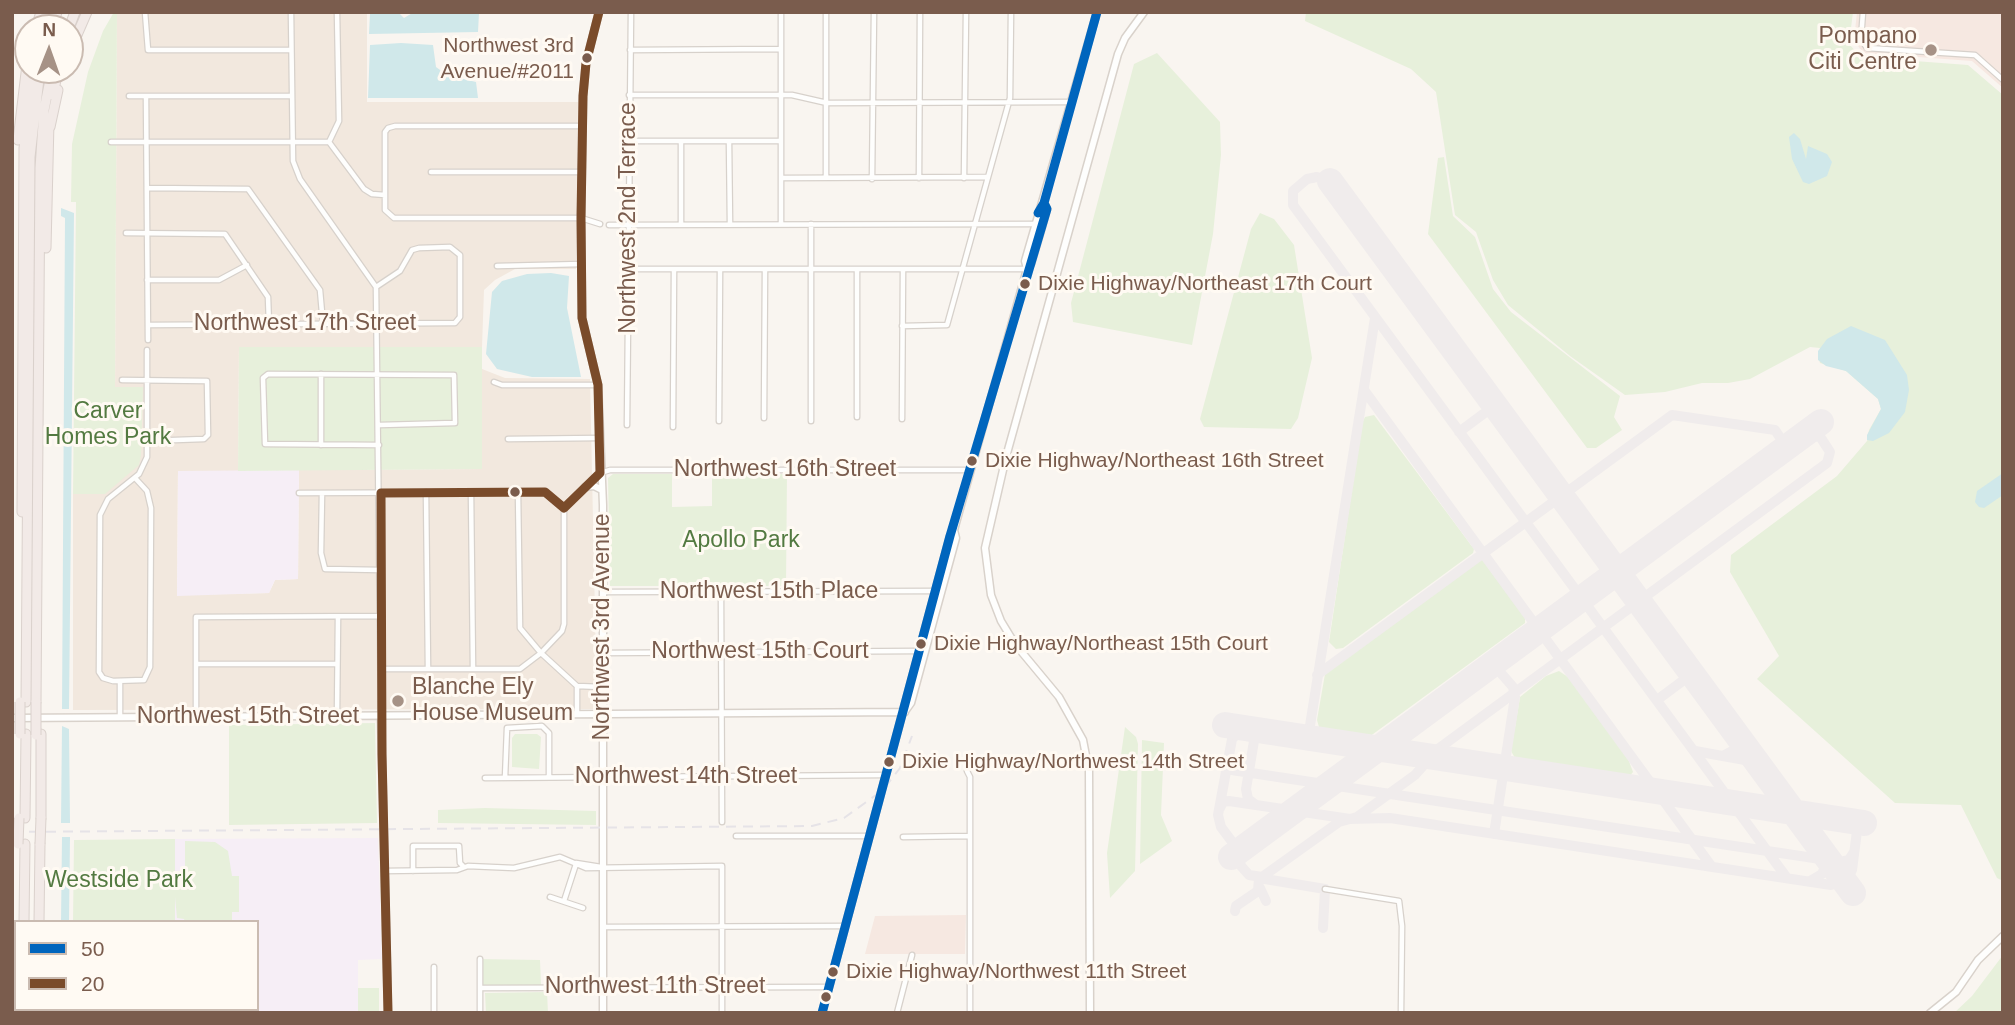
<!DOCTYPE html>
<style>
body{margin:0}
#map{position:relative;width:2015px;height:1025px;overflow:hidden;background:#f9f5f0;font-family:Helvetica,sans-serif}
canvas{display:block}
.frame{position:absolute;inset:0;border:14px solid #7a5c4d;pointer-events:none}
.legend{position:absolute;left:14px;top:920px;width:245px;height:91px;box-sizing:border-box;background:#fffaf3;border:2px solid #cabbb1;margin:0;padding:9px 12px;list-style:none;font-size:21px;color:#7a5c4d}
.legend li{display:flex;align-items:center;gap:14px;height:35px}
.legend b{width:35px;border:2px solid #cabbb1}
.north{position:absolute;left:14px;top:14px;width:70px;height:70px;box-sizing:border-box;background:#fffaf3;border:2px solid #cabbb1;border-radius:50%;rotate:1deg;font-size:19px;font-weight:700;line-height:28px;text-align:center;color:#7a5c4d}
.north::after{content:'';display:block;margin:auto;width:24px;height:32px;background:#a69286;clip-path:polygon(50% 0,100% 100%,50% 72%,0 100%)}
</style>
<div id="map">
<canvas width="2015" height="1025"></canvas>
<div class="frame"></div>
<ul class="legend">
<li><b style="height:9px;background:#0065bd"></b>50</li>
<li><b style="height:9px;background:#7a4b2a"></b>20</li>
</ul>
<div class="north">N</div>
</div>
<script>
const g = document.querySelector('canvas').getContext('2d');
g.lineJoin = 'round';
function fill(path, color) { g.fillStyle = color; g.fill(path, 'evenodd'); }
const toPath = rows => new Path2D(rows.map(r => 'M' + r).join(''));
function trace(path, color, width, dash) { g.strokeStyle = color; g.lineWidth = width; g.lineCap = dash ? 'butt' : 'round'; g.setLineDash(dash || []); g.stroke(path); }
function write(font, color, halo, rows, align = 'center') {
  g.font = font + ' Helvetica,sans-serif'; g.lineWidth = 6; g.setLineDash([]); g.textBaseline = 'middle'; g.strokeStyle = halo; g.fillStyle = color; for (const [text, x, y, turn = 0] of rows) {
    g.save(); g.translate(x, y); g.rotate((+turn || 0) * Math.PI / 180); g.textAlign = isNaN(turn) ? turn : align; if (halo) g.strokeText(text, 0, 0); g.fillText(text, 0, 0); g.restore();
  }
}
fill(toPath([
 [117,12,367,12,367,102,578,102,576,269,515,269,495,280,484,290,482,347,239,347,238,471,178,471,177,595,269,593,275,580,298,579,299,470,482,469,482,369,505,378,590,379,597,709,73,710,73,494,105,494,115,388]
]), '#f2e8de');
fill(toPath([
 [1857,12,2003,12,2003,88,1972,61,1863,53,1854,40],
 [966,915,965,954,865,954,875,916]
]), '#f6e8e1');
fill(toPath([
 [299,470,298,579,275,580,269,593,177,596,178,471],
 [378,838,382,959,358,960,358,1013,175,1013,175,1009,257,1009,257,922,175,922,175,839]
]), '#f6eef6');
fill(toPath([
 [114,12,117,12,115,387,143,387,141,455,139,465,105,494,73,494,76,202,71,202,72,144,88,72,103,31],
 [1306,12,1853,12,1849,44,1861,57,1968,65,2003,95,2003,881,1997,878,1961,805,1895,803,1757,679,1779,656,1730,572,1731,555,1837,476,1867,441,1869,430,1881,409,1878,399,1846,371,1820,363,1818,356,1820,348,1810,347,1750,379,1728,383,1702,383,1665,392,1625,395,1570,356,1508,305,1493,280,1476,232,1455,215,1436,92,1411,69,1305,21],
 [1157,53,1220,122,1221,155,1213,234,1192,345,1073,322,1071,303,1134,64],
 [1444,157,1453,216,1475,237,1493,289,1511,312,1620,396,1614,417,1622,430,1596,448,1587,448,1428,234,1438,158],
 [1260,213,1274,219,1294,245,1312,358,1298,418,1291,429,1204,427,1200,419,1251,229],
 [239,347,482,347,482,469,238,471],
 [1374,415,1474,549,1473,553,1343,648,1336,649,1329,642,1362,423,1365,417],
 [613,474,672,474,672,507,712,506,712,474,787,474,786,586,610,586,608,478],
 [1478,560,1483,560,1525,617,1525,623,1369,737,1323,730,1319,727,1317,720,1325,674],
 [1559,671,1571,679,1627,756,1633,772,1629,777,1515,758,1511,751,1520,697,1546,676],
 [375,723,377,823,229,825,229,725],
 [1125,727,1136,737,1138,744,1135,871,1110,898,1107,853],
 [515,734,537,734,541,737,539,769,512,767,512,738],
 [1142,740,1164,743,1161,815,1172,841,1140,864],
 [485,808,596,811,596,825,438,823,438,810],
 [175,839,175,890,177,871,183,871,185,866,185,841,215,842,228,851,232,876,239,876,239,912,232,912,232,922,185,922,184,919,177,918,175,897,175,922,73,922,74,840],
 [2003,955,2003,1013,1954,1013,1972,996],
 [477,959,540,960,541,985,477,985],
 [358,988,379,988,379,1013,358,1013],
 [547,992,548,1013,486,1013,485,993]
]), '#e7f0db');
fill(toPath([
 [398,12,404,18,414,12,479,13,478,32,369,34,370,14],
 [401,43,433,45,436,67,447,75,476,82,478,98,368,98,370,45],
 [1794,133,1800,139,1806,159,1808,146,1827,154,1832,162,1827,176,1809,184,1803,182,1792,159,1789,137],
 [61,208,74,213,69,709,62,709,65,218,61,216],
 [551,273,569,276,567,308,581,377,532,377,497,369,486,354,492,292,502,281,527,274],
 [1851,326,1885,340,1907,375,1909,390,1905,412,1889,433,1873,441,1867,440,1867,435,1881,409,1878,399,1846,371,1826,366,1818,360,1818,351,1827,339],
 [2003,473,2003,495,1984,508,1979,507,1975,502,1977,491],
 [62,726,69,729,70,823,61,823],
 [62,837,70,837,69,922,61,922]
]), '#d0e8ea');
trace(toPath([
 [1330,181,1317,177,1307,179,1293,191,1293,205,1787,878],
 [1364,390,1712,867],
 [1459,432,1494,406],
 [1493,664,1513,687,1515,697,1494,834],
 [1317,675,1672,415,1775,430,1783,442,1776,456],
 [1657,700,1692,674],
 [1308,738,1375,318],
 [1695,751,1756,762],
 [1723,756,1736,749,1737,735],
 [1225,769,1840,862,1849,860,1854,852],
 [1256,805,1248,799,1246,789,1254,741,1260,733,1266,731],
 [1220,808,1223,802,1229,801,1350,819,1390,818,1831,885,1844,882,1852,870,1857,831,1846,820],
 [1245,847,1239,857,1241,866,1249,875,1262,877,1339,822,1357,817,1375,804,1415,775,1438,749,1827,463,1830,452,1821,438,1812,434,1799,439],
 [1239,851,1221,827,1218,815,1232,739,1239,732,1252,729],
 [1810,881,1822,874,1828,860],
 [1260,888,1266,901],
 [1235,911,1236,906,1258,891,1259,878,1325,889,1323,928]
]), '#f0ecec', 10);
trace(toPath([
 [1330,181,1853,893],
 [1225,725,1864,823],
 [1231,857,1821,422]
]), '#f0ecec', 26);
const street = toPath([
 [145,12,148,50,291,50],
 [291,12,293,161,300,179,376,287,381,716],
 [337,12,339,121,329,142,364,189,372,194,385,195],
 [781,12,781,224],
 [826,12,826,178],
 [1863,12,1861,39,1867,48,1975,55,2003,80],
 [630,50,780,49],
 [629,95,792,95,827,103,1072,102],
 [129,96,291,96],
 [146,96,148,340],
 [582,126,395,126,388,128,385,132,385,210,394,218,581,218,600,224],
 [628,141,781,141],
 [729,141,730,224],
 [111,142,329,142],
 [431,172,582,172],
 [781,178,986,177],
 [919,178,920,12],
 [964,178,966,12],
 [872,179,874,12],
 [147,188,248,189,320,290,323,324],
 [681,224,681,142],
 [609,225,1035,224],
 [126,233,225,234,268,297,269,324],
 [497,266,582,264],
 [629,269,1027,269],
 [147,280,219,280,247,265],
 [148,325,455,323,460,317,460,255,450,247,419,248,412,250,400,271,376,287],
 [902,326,947,325,1010,98,1011,12],
 [122,380,207,381,208,435,204,439,147,441],
 [494,382,502,385,598,385],
 [857,417,857,270],
 [764,418,765,270],
 [902,419,903,270],
 [719,421,720,270],
 [811,421,811,224],
 [627,425,631,12],
 [673,427,674,270],
 [508,439,599,438],
 [321,445,321,374],
 [379,445,265,444,263,378,268,374,454,375,455,423,380,425],
 [135,478,147,491,151,508,150,667,144,680,113,681,103,678,99,672,100,515,108,499,139,474,147,457,147,350],
 [426,492,428,669],
 [471,492,473,669],
 [518,492,520,628,541,653,577,686,602,687],
 [299,493,545,492,564,508],
 [322,493,321,553,325,569,380,570],
 [603,592,935,591],
 [721,593,722,822],
 [602,653,918,651],
 [196,664,337,664],
 [381,669,520,669,541,653,562,631,564,624,564,508,600,473,610,470,971,470],
 [577,686,577,714],
 [337,716,338,617],
 [120,717,120,681],
 [196,717,196,617,381,616],
 [967,771,970,777,970,1013],
 [485,778,886,775],
 [505,778,507,728,542,726,549,733,549,777],
 [736,836,870,836],
 [903,837,970,836],
 [576,863,601,867],
 [384,871,457,870,468,866,514,868,560,857,586,868,722,866,722,1013],
 [413,871,413,846,459,846,460,863,463,866],
 [1325,889,1399,901,1402,926,1401,1013],
 [550,897,583,908],
 [564,901,576,864],
 [603,927,846,926],
 [480,959,480,1013],
 [480,988,829,987],
 [434,1013,434,967],
 [897,1013,912,955]
]);
const secondary = toPath([
 [599,12,586,63,583,96,581,218,582,318,598,385,603,505,603,1013],
 [1027,269,1025,261,1097,12],
 [585,487,594,486,602,490],
 [906,710,911,703,956,538,954,530],
 [381,716,388,1013],
 [12,718,905,712],
 [822,1013,950,536,954,530,1027,269,1031,264,1042,227,1047,209,1044,203],
 [1090,1013,1089,771,1083,740,1059,697,1015,644,1001,621,991,595,985,548,1006,457,1118,54,1125,38,1144,12],
 [1930,1013,1956,992,1978,960,2003,936]
]);
const highway = toPath([
 [36,28,41,12],
 [45,28,50,12],
 [52,28,57,12],
 [69,28,75,12],
 [70,51,87,12],
 [53,95,58,70],
 [50,127,58,90],
 [18,140,28,56],
 [46,248,49,122],
 [22,512,24,148,34,70],
 [26,702,30,157,40,70],
 [36,702,40,168,44,110,52,70],
 [25,818,26,734],
 [41,818,41,734],
 [24,922,25,844],
 [39,922,40,844],
 [23,1013,23,1009],
 [39,1013,39,1009]
]);
trace(street, '#d7d1cb', 7);
trace(secondary, '#d9d2cb', 9);
trace(highway, '#dad1cc', 11);
trace(street, '#fefefd', 4.5);
trace(secondary, '#fefefd', 6);
trace(highway, '#f2eae7', 9);
trace(toPath([
 [12,832,812,826,844,818,883,790,900,768,912,736]
]), '#e6e3e7', 2, [10, 7]);
const highwayBridge = toPath([
 [20,734,20,702],
 [36,735,36,702],
 [18,844,19,818],
 [40,844,41,818]
]);
trace(highwayBridge, '#dad1cc', 11, []);
trace(highwayBridge, '#f2eae7', 9);
trace(toPath([
 [1038,213,1044,203,1097,12],
 [822,1013,950,536,1047,209,1044,203]
]), '#0065bd', 9);
trace(toPath([
 [388,1013,382,754,381,493,545,492,564,508,600,473,598,385,582,318,581,218,583,96,586,63,599,12]
]), '#7a4b2a', 9);
for (const [x, y, r, color] of [
 [1931,50,7,"#a69286"],
 [587,58,6,"#7a5c4d"],
 [1025,284,6,"#7a5c4d"],
 [972,461,6,"#7a5c4d"],
 [515,492,6,"#7a5c4d"],
 [921,644,6,"#7a5c4d"],
 [398,701,7,"#a69286"],
 [889,762,6,"#7a5c4d"],
 [833,972,6,"#7a5c4d"],
 [826,997,6,"#7a5c4d"]
]) { const dot = new Path2D(); dot.arc(x, y, r, 0, 2 * Math.PI); g.fillStyle = color; g.fill(dot); trace(dot, '#fffaf3', 2.5); }
write('21px', '#7a5c4d', '#fffaf3', [
 ["Northwest 3rd",574,46,"right"],
 ["Avenue/#2011",574,72,"right"],
 ["Dixie Highway/Northeast 17th Court",1038,284],
 ["Dixie Highway/Northeast 16th Street",985,461],
 ["Dixie Highway/Northeast 15th Court",934,644],
 ["Dixie Highway/Northwest 14th Street",902,762],
 ["Dixie Highway/Northwest 11th Street",846,972]
], 'left');
write('23px', '#7a5c4d', '#fffaf3', [
 ["Pompano",1917,37],
 ["Citi Centre",1917,63],
 ["Blanche Ely",412,688,"left"],
 ["House Museum",412,714,"left"]
], 'right');
write('23px', '#7a5c4d', '#fffaf3', [
 ["Northwest 2nd Terrace",629,218,-90],
 ["Northwest 17th Street",305,324],
 ["Northwest 16th Street",785,470],
 ["Northwest 15th Place",769,592],
 ["Northwest 3rd Avenue",603,627,-90],
 ["Northwest 15th Court",760,652],
 ["Northwest 15th Street",248,717],
 ["Northwest 14th Street",686,777],
 ["Northwest 11th Street",655,987]
]);
write('23px', '#537a41', '#fffaf3', [
 ["Carver",108,412],
 ["Homes Park",108,438],
 ["Apollo Park",741,541],
 ["Westside Park",119,881]
]);
</script>
